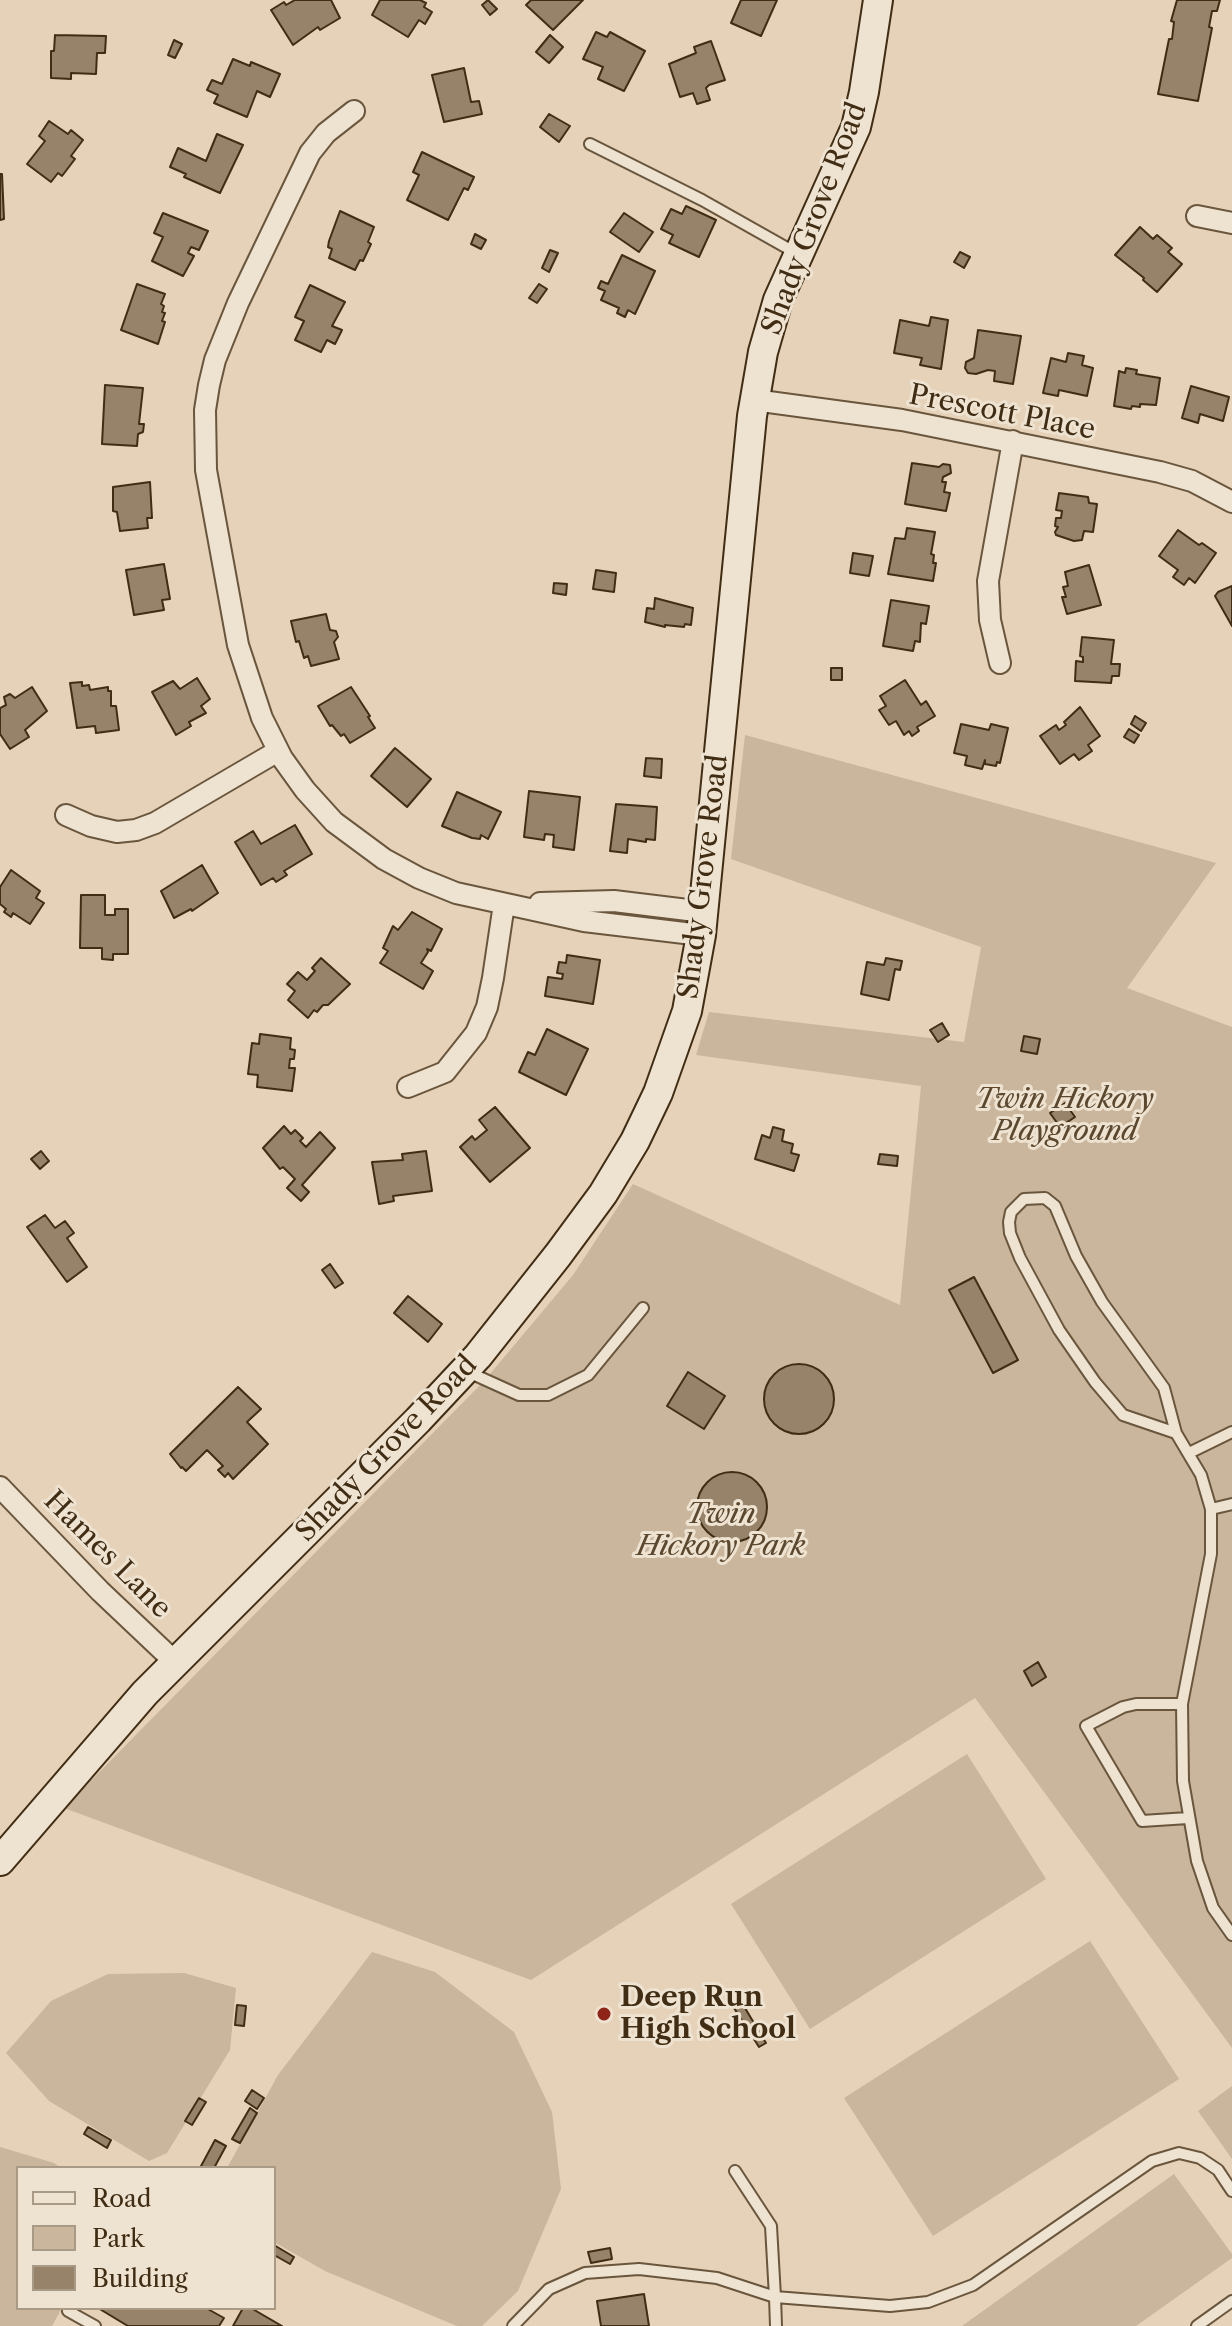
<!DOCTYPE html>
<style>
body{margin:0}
#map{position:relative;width:1232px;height:2326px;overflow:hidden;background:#e5d2b8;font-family:"Libre Caslon Text",serif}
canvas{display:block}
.legend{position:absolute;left:16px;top:2166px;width:260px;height:144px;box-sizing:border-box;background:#eee2d1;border:2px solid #a89a85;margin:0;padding:10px 14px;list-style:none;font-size:24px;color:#402d13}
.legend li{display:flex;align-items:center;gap:16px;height:40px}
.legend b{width:40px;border:2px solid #a89a85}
</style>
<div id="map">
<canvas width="1232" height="2326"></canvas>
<ul class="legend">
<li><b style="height:10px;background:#eee2d1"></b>Road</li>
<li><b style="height:22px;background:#c9b69c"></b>Park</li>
<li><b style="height:22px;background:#968369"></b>Building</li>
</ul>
</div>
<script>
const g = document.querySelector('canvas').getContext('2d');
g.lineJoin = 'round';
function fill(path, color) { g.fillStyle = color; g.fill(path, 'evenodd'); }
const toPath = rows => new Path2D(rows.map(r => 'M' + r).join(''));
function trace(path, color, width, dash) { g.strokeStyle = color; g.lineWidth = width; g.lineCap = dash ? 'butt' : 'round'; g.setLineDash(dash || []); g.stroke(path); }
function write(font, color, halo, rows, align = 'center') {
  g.font = font + ' "Libre Caslon Text",serif'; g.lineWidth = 6; g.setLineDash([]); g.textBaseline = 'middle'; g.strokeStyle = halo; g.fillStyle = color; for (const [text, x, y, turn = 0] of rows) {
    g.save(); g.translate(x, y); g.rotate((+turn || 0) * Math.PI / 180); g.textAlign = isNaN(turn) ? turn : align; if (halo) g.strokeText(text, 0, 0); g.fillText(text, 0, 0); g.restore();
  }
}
fill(toPath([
 [745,735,1216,863,1127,988,1232,1027,1232,2048,975,1698,531,1980,64,1808,485,1380,573,1275,633,1184,900,1305,921,1086,696,1055,709,1012,964,1042,981,947,731,859],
 [967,1754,1046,1879,810,2029,731,1904],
 [1090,1941,1179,2079,933,2236,844,2098],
 [372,1952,435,1972,514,2032,552,2112,561,2189,518,2291,482,2326,457,2326,325,2271,274,2242,274,2168,227,2168,278,2075],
 [184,1973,236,1988,230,2050,167,2153,149,2161,49,2101,6,2053,51,2001,108,1974],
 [1232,2086,1232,2159,1198,2111],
 [0,2147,54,2163,61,2168,18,2168,18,2308,62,2308,52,2326,0,2326],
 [1174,2174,1232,2254,1232,2258,1136,2326,962,2326]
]), '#c9b69c');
const building = toPath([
 [295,0,331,0,340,18,320,30,318,27,293,45,271,10,284,2,286,5,295,0],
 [380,0,420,0,426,3,424,7,432,12,425,24,419,20,408,37,372,15,380,0],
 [488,0,497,9,490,15,482,5,488,0],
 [531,0,583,0,553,30,526,5,531,0],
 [741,0,777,0,761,36,731,23,741,0],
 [1177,0,1220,0,1217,11,1212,11,1209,27,1212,28,1198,101,1158,94,1169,39,1172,39,1174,22,1171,21,1177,0],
 [596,32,607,37,610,32,645,51,624,91,598,79,603,67,583,59,596,32],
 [55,35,106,36,105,53,97,53,96,74,71,73,71,79,51,78,51,51,54,51,55,35],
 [550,35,563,47,549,63,536,52,550,35],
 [174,40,182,44,175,58,168,55,174,40],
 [711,41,725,80,709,85,706,88,710,100,697,104,693,93,680,97,669,64,696,53,694,47,711,41],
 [233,59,250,66,251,62,280,74,270,97,257,91,247,117,214,103,218,95,207,90,212,80,222,84,233,59],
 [464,68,471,102,479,101,482,114,444,122,432,75,464,68],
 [549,114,570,126,559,142,540,127,549,114],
 [49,121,68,134,71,130,83,140,71,156,75,159,62,176,58,173,51,182,27,164,45,141,39,136,49,121],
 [217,134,243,145,220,193,184,177,186,174,170,167,178,148,206,161,217,134],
 [422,152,474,177,468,190,464,188,448,220,407,200,419,175,413,172,422,152],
 [0,174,2,174,4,219,0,220,0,174],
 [686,206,716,220,699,257,669,243,673,235,661,229,671,209,682,214,686,206],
 [340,211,374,227,368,242,371,244,363,261,360,260,355,270,329,258,332,249,328,247,329,241,340,211],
 [163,213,208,231,199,250,191,247,188,253,194,256,183,276,152,261,163,237,154,233,163,213],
 [624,213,653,232,639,252,610,232,624,213],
 [1140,227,1153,239,1157,235,1172,248,1168,252,1182,264,1157,292,1143,280,1144,278,1115,255,1140,227],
 [475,234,486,240,481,249,471,244,475,234],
 [550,250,558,253,549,272,542,268,550,250],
 [960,252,970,257,964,268,954,262,960,252],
 [622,255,655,271,635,314,628,310,625,317,617,313,619,308,601,300,605,291,598,288,601,281,608,284,622,255],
 [137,284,165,294,161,304,164,306,162,312,165,313,162,321,165,322,158,344,121,330,137,284],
 [539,284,547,289,537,303,529,298,539,284],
 [310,285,345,302,332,326,342,330,335,344,327,340,321,352,295,340,304,321,295,317,310,285],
 [931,317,948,320,941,369,920,365,922,358,894,353,900,320,929,326,931,317],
 [978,330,1021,336,1013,384,994,381,995,371,988,370,976,374,968,373,965,368,966,362,974,358,978,330],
 [1068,353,1084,356,1082,365,1093,368,1087,396,1059,390,1058,396,1043,393,1051,358,1066,362,1068,353],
 [1126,368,1137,370,1136,374,1160,378,1156,405,1140,404,1140,407,1132,406,1131,409,1114,406,1119,371,1125,373,1126,368],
 [105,385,143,388,139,424,144,424,143,432,138,434,137,446,102,444,105,385],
 [1191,386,1229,397,1223,421,1200,414,1198,423,1182,418,1191,386],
 [912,463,939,467,943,464,950,465,951,473,943,477,942,482,946,482,944,492,950,493,946,511,905,504,912,463],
 [150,482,152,518,147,518,148,528,120,531,117,512,113,511,113,487,150,482],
 [1059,493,1088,497,1089,503,1097,504,1093,532,1084,531,1082,540,1074,541,1056,535,1055,532,1058,527,1055,526,1056,518,1061,518,1062,511,1056,510,1059,493],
 [907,528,935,532,931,554,934,555,933,563,936,563,933,581,888,574,895,538,905,539,907,528],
 [1178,530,1199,545,1202,543,1216,553,1195,583,1189,578,1184,585,1173,577,1178,570,1159,556,1178,530],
 [853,553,873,556,869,576,850,573,853,553],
 [164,564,170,599,162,600,164,610,134,615,126,570,164,564],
 [1089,565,1101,605,1067,614,1062,597,1066,597,1063,587,1068,586,1065,572,1089,565],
 [596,570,616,573,614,592,593,589,596,570],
 [554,583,567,584,566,595,553,593,554,583],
 [1232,586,1232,626,1215,596,1218,592,1232,586],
 [655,598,693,608,691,625,685,624,684,627,665,625,665,627,645,622,647,608,654,609,655,598],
 [891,600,929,606,926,624,921,623,920,642,915,641,913,651,883,646,891,600],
 [326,614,330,630,336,631,338,637,334,642,339,659,311,666,308,656,304,658,299,641,296,642,291,621,326,614],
 [1082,637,1114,640,1111,664,1120,664,1119,676,1112,676,1111,683,1075,681,1076,661,1083,662,1083,657,1080,656,1082,637],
 [831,668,842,668,842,680,831,680,831,668],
 [197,678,210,699,201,706,206,713,189,722,191,726,176,735,152,692,173,681,180,689,197,678],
 [905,680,921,705,926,701,935,716,917,727,919,731,912,736,909,731,904,735,896,721,889,725,879,710,886,706,880,696,905,680],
 [82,682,82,686,89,685,90,690,108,687,108,691,111,691,111,706,116,706,119,730,96,733,95,726,77,728,70,683,82,682],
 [32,687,47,711,25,730,29,737,10,749,0,734,0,708,6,705,4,697,10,694,15,698,32,687],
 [351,687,370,716,368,717,375,728,350,743,344,734,341,736,332,725,330,726,318,706,351,687],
 [1080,707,1100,736,1088,745,1092,751,1079,760,1074,754,1060,764,1040,736,1056,725,1059,730,1066,725,1064,722,1080,707],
 [1135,716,1146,723,1141,731,1131,724,1135,716],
 [961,724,989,730,991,724,1008,728,1000,763,997,762,996,766,985,764,985,760,982,769,965,765,967,756,954,753,961,724],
 [1129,729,1139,735,1134,743,1124,737,1129,729],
 [395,748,431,779,407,807,371,776,395,748],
 [646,758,662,759,661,778,644,776,646,758],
 [529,791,580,797,574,850,553,847,554,835,545,834,544,840,524,837,529,791],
 [457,792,501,812,488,839,481,835,480,839,472,838,442,826,457,792],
 [616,804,657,807,655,840,646,839,646,842,628,839,627,853,610,851,616,804],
 [295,825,312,854,284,871,287,875,276,882,273,878,261,885,235,842,253,831,261,844,295,825],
 [202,865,218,893,192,911,191,909,174,918,161,891,202,865],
 [11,870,40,891,36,898,44,903,30,924,13,913,11,917,4,912,6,909,0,904,0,887,11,870],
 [81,895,105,895,105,915,115,915,115,909,128,909,128,954,113,954,113,960,102,959,102,948,80,948,81,895],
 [412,912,442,929,431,951,427,949,428,952,421,963,433,971,423,989,380,963,388,951,383,948,393,926,398,930,412,912],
 [567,955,600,960,593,1004,545,996,548,977,562,979,563,974,557,973,559,962,566,963,567,955],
 [321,958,350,984,328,1005,323,1005,317,1012,314,1010,308,1018,288,1000,295,991,287,984,298,972,307,980,315,971,312,968,321,958],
 [886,958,902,961,900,970,895,969,889,1000,861,994,867,962,884,965,886,958],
 [942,1023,949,1035,938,1042,930,1030,942,1023],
 [547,1029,588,1049,566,1095,519,1072,528,1052,535,1055,547,1029],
 [260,1034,291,1038,290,1049,295,1050,294,1059,290,1059,289,1068,295,1068,292,1091,257,1087,258,1075,248,1074,252,1043,259,1044,260,1034],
 [1024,1036,1040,1039,1037,1054,1021,1051,1024,1036],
 [1065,1103,1075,1117,1060,1127,1050,1113,1065,1103],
 [495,1107,530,1148,490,1182,460,1147,472,1136,475,1140,487,1130,479,1120,495,1107],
 [284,1126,291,1134,295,1130,303,1138,300,1141,306,1147,320,1132,335,1148,302,1185,309,1192,301,1201,287,1188,295,1179,283,1167,280,1169,263,1148,284,1126],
 [773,1127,784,1130,782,1141,793,1144,791,1153,799,1155,794,1171,755,1159,762,1135,770,1138,773,1127],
 [41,1151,49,1161,40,1169,31,1159,41,1151],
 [426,1151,432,1191,393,1196,394,1201,379,1204,372,1162,403,1160,402,1154,426,1151],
 [880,1154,898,1156,897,1166,878,1164,880,1154],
 [45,1215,55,1228,65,1221,74,1233,67,1238,87,1267,67,1282,27,1227,45,1215],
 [330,1264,343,1283,335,1288,322,1270,330,1264],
 [974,1277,1018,1360,993,1373,949,1290,974,1277],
 [408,1296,442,1324,428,1342,394,1313,408,1296],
 '764 1399a35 35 0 1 1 70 0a35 35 0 1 1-70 0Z',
 [688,1372,725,1396,704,1429,667,1406,688,1372],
 [238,1387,261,1409,247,1422,268,1444,233,1479,228,1473,225,1477,218,1470,223,1466,207,1450,186,1471,182,1467,181,1468,170,1454,238,1387],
 '697 1507a35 35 0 1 1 70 0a35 35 0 1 1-70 0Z',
 [1038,1662,1046,1677,1032,1686,1024,1671,1038,1662],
 [742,2003,766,2043,759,2047,734,2008,742,2003],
 [237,2005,246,2006,244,2026,235,2025,237,2005],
 [252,2090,264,2098,257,2109,245,2101,252,2090],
 [199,2098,206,2102,192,2125,185,2121,199,2098],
 [250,2108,257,2113,240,2143,232,2139,250,2108],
 [88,2127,111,2140,107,2148,84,2134,88,2127],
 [215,2140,226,2146,214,2168,200,2168,215,2140],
 [274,2245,294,2257,290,2264,274,2255,274,2245],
 [610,2248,612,2259,591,2263,588,2252,610,2248],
 [644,2294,649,2326,601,2326,597,2301,644,2294],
 [98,2308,206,2308,224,2318,219,2326,128,2326,98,2308],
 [243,2308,251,2308,282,2326,233,2326,243,2308]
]);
fill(building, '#968369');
trace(building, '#402d13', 2);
const lane = toPath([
 [590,144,702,200,796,253],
 [466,1371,519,1395,548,1395,588,1375,643,1308],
 [1176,1433,1123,1415,1095,1382,1059,1330,1020,1258,1010,1233,1009,1222,1011,1212,1024,1199,1045,1198,1055,1206,1076,1256,1102,1302,1164,1388,1176,1433,1201,1475,1211,1509,1211,1554,1182,1704,1183,1781,1197,1861,1213,1908,1232,1935],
 [1189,1453,1232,1432],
 [1211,1509,1232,1504],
 [1182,1704,1136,1704,1123,1707,1086,1726,1142,1821,1188,1818],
 [735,2171,771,2226,775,2297,890,2306,928,2302,973,2285,1152,2161,1179,2153,1200,2158,1218,2170,1232,2191],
 [68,2311,95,2326],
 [513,2326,549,2289,585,2273,639,2269,717,2278,775,2297,776,2326],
 [1197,2326,1232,2301]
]);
const street = toPath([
 [354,111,326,133,310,153,238,303,215,360,209,385,205,410,206,470,238,645,262,718,282,758,305,790,334,822,384,859,419,878,456,893,584,921,701,935],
 [1197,216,1232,223],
 [754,400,902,420,1160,472,1192,481,1232,502],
 [1000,663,990,620,988,581,1013,441],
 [66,815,91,826,117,832,136,830,155,823,278,751],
 [540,903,614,901,704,912],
 [408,1087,445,1072,476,1033,487,1007,493,978,504,904],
 [0,1487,100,1591,175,1662]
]);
const secondary = toPath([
 [0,1861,145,1693,418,1420,478,1356,558,1255,603,1194,635,1141,658,1093,687,1011,701,935,752,416,763,352,778,300,856,127,864,92,878,0]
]);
trace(lane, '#69563c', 14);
trace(street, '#69563c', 24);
trace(secondary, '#402d13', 32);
trace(lane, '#eee2d1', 10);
trace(street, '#eee2d1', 20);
trace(secondary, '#eee2d1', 28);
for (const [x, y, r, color] of [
 [604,2014,8,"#8f2418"]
]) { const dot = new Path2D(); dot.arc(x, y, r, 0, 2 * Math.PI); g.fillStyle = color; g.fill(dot); trace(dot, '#eee2d1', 3); }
write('28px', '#402d13', '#eee2d1', [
 ["Shady Grove Road",815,219,-69],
 ["Prescott Place",1002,413,11],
 ["Shady Grove Road",704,877,-83],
 ["Shady Grove Road",387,1449,-46],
 ["Hames Lane",107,1555,45]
]);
write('italic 28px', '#5b482e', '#eee2d1', [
 ["Twin Hickory",1065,1100],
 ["Playground",1065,1132],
 ["Twin",721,1515],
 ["Hickory Park",721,1547]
]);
write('bold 28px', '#402d13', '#eee2d1', [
 ["Deep Run",620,1998],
 ["High School",620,2030]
], 'left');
</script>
